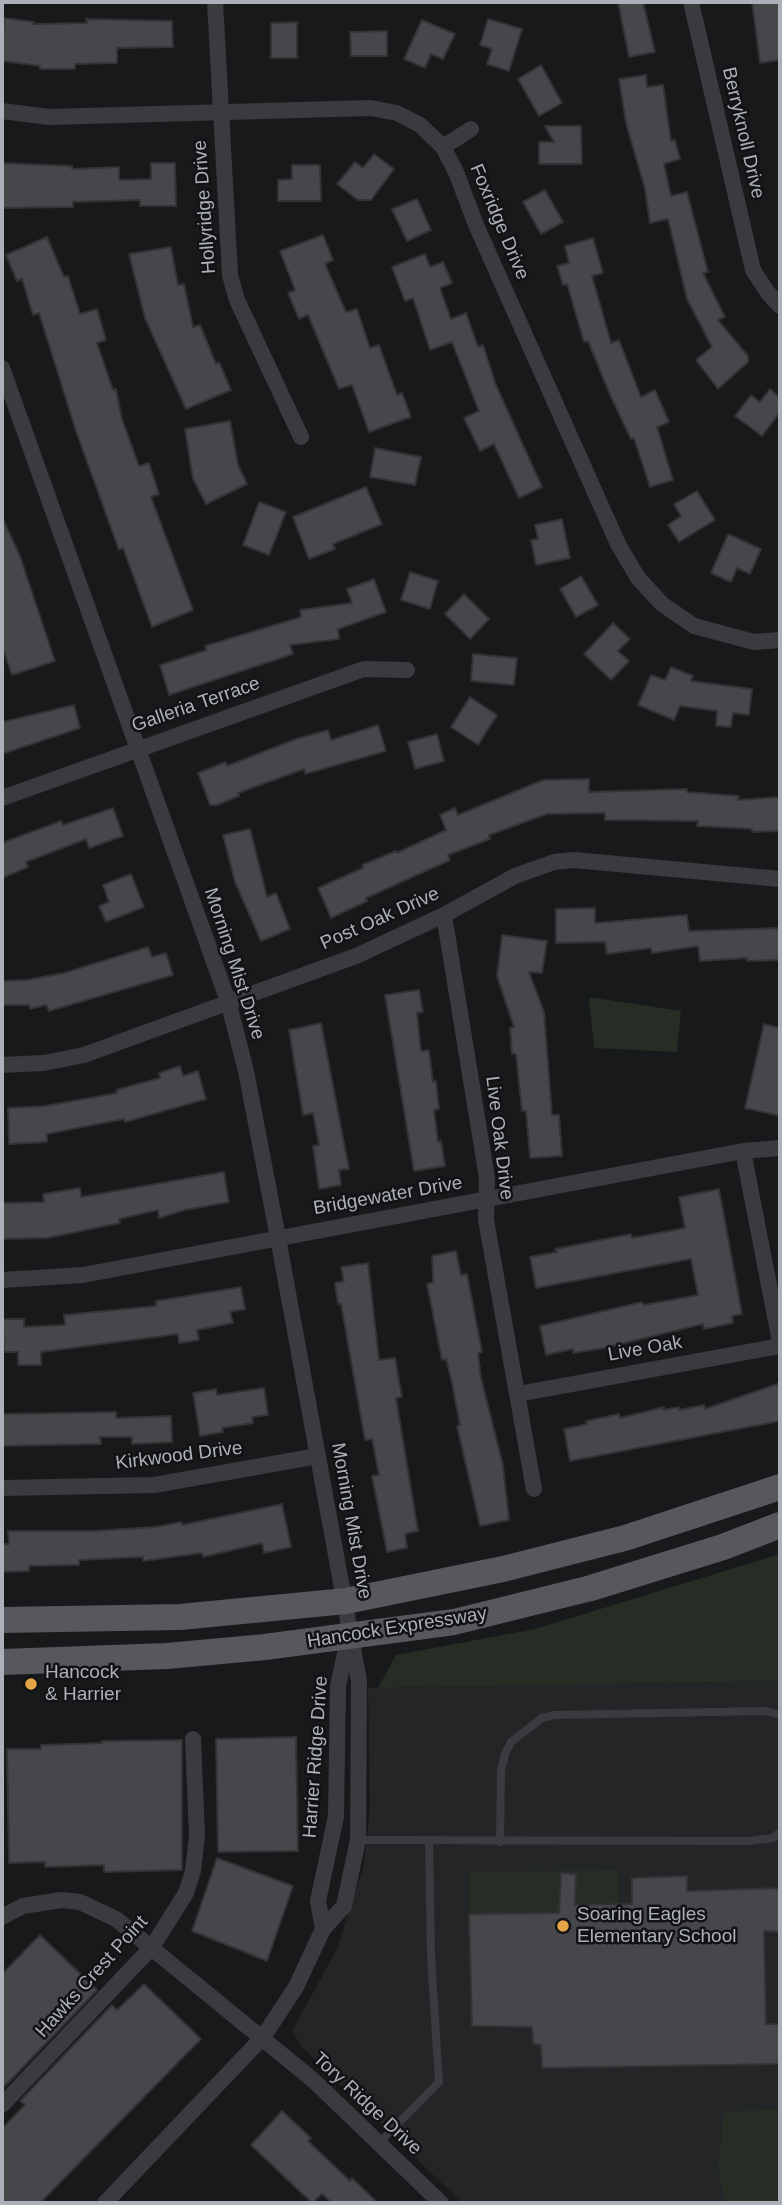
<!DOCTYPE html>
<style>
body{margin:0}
#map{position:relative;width:782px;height:2205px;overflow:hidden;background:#18191a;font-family:Arial,sans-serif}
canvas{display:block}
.frame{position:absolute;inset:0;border:4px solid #acb1b9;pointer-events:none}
</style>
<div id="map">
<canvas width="782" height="2205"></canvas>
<div class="frame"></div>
</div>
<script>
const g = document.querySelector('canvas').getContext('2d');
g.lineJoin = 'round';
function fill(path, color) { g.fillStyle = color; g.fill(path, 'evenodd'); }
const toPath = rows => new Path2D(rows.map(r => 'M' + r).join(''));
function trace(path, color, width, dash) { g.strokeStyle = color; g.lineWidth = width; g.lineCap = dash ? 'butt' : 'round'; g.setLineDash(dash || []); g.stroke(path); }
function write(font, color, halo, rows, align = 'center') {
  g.font = font + ' Arial,sans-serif'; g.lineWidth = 5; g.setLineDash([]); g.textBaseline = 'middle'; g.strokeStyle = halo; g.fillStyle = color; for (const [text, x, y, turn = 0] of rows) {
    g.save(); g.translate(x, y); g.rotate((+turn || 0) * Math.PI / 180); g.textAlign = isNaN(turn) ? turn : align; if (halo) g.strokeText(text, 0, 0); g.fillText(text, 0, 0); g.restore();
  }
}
fill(toPath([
 [780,1681,780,2203,462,2203,301,2046,292,2031,337,1949,364,1865,370,1807,368,1688]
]), '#242527');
fill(toPath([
 [589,997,681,1011,677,1052,594,1048],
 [780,1554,780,1681,378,1688,396,1655,535,1629],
 [618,1870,619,1905,562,1905,562,1913,469,1914,469,1872],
 [780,2109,780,2203,725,2203,718,2167,724,2112]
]), '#252d25');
const building = toPath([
 [618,2,643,2,655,52,629,57,618,2],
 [752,2,780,2,780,60,760,63,752,2],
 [4,18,34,22,33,24,87,23,86,19,172,21,173,47,117,48,117,63,75,64,75,69,40,69,40,66,2,61,4,18],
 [488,19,522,29,509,71,487,64,492,49,480,45,488,19],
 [422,20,455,34,443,59,431,54,425,68,404,59,422,20],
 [297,22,297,58,271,58,271,23,297,22],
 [387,31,387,56,351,56,350,32,387,31],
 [541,65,562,103,539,116,518,79,541,65],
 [646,75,647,87,663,85,671,141,675,140,680,159,664,164,671,196,687,192,708,272,703,273,725,317,718,320,748,356,748,362,718,389,696,360,712,347,687,299,668,219,650,223,645,189,626,123,619,79,646,75],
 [545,126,581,126,582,164,539,164,539,142,554,142,545,126],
 [374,154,394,169,371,200,358,200,337,184,355,162,363,168,374,154],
 [2,163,72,166,72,169,119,167,119,180,151,179,151,163,175,163,176,206,140,206,140,200,73,202,73,207,2,208,2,163],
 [292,165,320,165,321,201,278,201,278,180,292,179,292,165],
 [545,190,563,222,541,234,523,202,545,190],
 [417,199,431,230,407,241,392,209,417,199],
 [323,235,333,260,325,264,346,312,357,309,370,348,379,345,397,395,402,393,411,417,369,432,352,385,339,389,308,315,299,319,288,293,295,290,280,251,323,235],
 [47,237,64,277,68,276,80,314,97,309,106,340,97,343,113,390,116,389,122,419,139,466,149,463,159,494,151,497,193,610,152,627,123,548,119,550,76,431,39,313,33,315,22,279,17,281,6,255,47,237],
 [593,238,603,273,592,276,611,343,619,340,641,397,655,390,669,422,657,427,673,480,650,487,634,438,631,439,610,395,588,341,584,342,567,284,563,285,557,266,569,263,565,246,593,238],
 [171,247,178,285,184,284,193,327,200,325,216,364,219,362,231,390,186,409,145,318,129,254,171,247],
 [425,254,430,267,443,262,452,283,440,288,451,319,466,313,478,347,483,345,496,385,542,487,519,498,494,444,480,451,464,418,479,411,452,342,430,350,413,298,405,301,392,267,425,254],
 [770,389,780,398,780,412,762,436,735,416,751,395,760,402,770,389],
 [230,421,238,465,247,484,206,504,193,479,185,429,230,421],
 [375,448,421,457,415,485,370,477,375,448],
 [366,487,382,524,333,544,335,549,309,559,293,517,366,487],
 [697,491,715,520,679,542,668,525,681,516,674,504,697,491],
 [259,502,286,512,269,555,243,545,259,502],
 [2,517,20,556,55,661,12,675,2,647,2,517],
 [562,519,570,558,536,565,531,540,538,539,535,525,562,519],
 [728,534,761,549,750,574,737,568,731,582,711,573,728,534],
 [410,572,438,581,430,609,401,600,410,572],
 [581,576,598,605,576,617,560,589,581,576],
 [374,579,386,612,338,629,339,639,290,645,293,654,169,695,160,665,207,650,205,646,301,617,300,610,352,603,347,589,374,579],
 [464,594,489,619,470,639,445,614,464,594],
 [613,623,630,639,618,651,629,661,611,680,584,654,613,623],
 [473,654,517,658,514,685,471,681,473,654],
 [671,667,693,676,691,681,752,689,749,715,733,713,731,727,716,726,717,711,680,706,674,720,638,705,651,675,665,680,671,667],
 [470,697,497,715,478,745,451,727,470,697],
 [74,705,80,728,2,754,2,722,74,705],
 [378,725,386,751,305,774,304,769,238,793,239,796,217,805,210,805,198,773,226,762,227,766,296,739,328,730,331,740,378,725],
 [437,734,444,761,415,769,408,742,437,734],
 [589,779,589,792,687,789,687,792,739,796,738,800,780,797,780,831,752,832,752,829,697,826,698,821,605,820,605,813,547,814,489,835,490,839,448,855,450,860,366,898,367,901,331,918,318,888,363,868,362,865,396,851,397,853,446,830,440,815,455,808,458,815,543,780,589,779],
 [113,808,123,836,89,848,86,839,26,862,28,867,2,878,2,843,61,821,63,825,113,808],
 [250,829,267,897,276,893,290,929,261,941,235,882,223,835,250,829],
 [131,874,144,907,106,922,99,906,109,902,103,885,131,874],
 [595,908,595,923,687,915,689,931,780,928,780,960,747,961,747,958,700,961,698,946,652,953,651,948,607,954,605,942,556,943,556,909,595,908],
 [502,935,547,941,542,973,529,972,544,1012,552,1115,559,1115,562,1156,530,1158,526,1111,522,1111,516,1054,512,1054,510,1028,514,1027,497,976,502,935],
 [148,947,152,957,166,953,173,975,49,1011,46,1005,30,1009,29,1005,2,1005,2,981,26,980,64,973,148,947],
 [419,990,423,1012,417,1013,421,1051,429,1050,433,1082,436,1081,439,1109,434,1110,438,1142,441,1141,445,1166,414,1171,385,995,419,990],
 [321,1023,349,1169,339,1170,341,1185,319,1189,313,1146,319,1145,313,1113,303,1115,289,1030,321,1023],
 [764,1024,780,1028,780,1116,745,1108,764,1024],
 [180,1066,183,1076,198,1071,206,1099,125,1122,124,1119,47,1134,47,1142,9,1144,8,1108,45,1106,117,1093,116,1090,160,1078,159,1073,180,1066],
 [224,1172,229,1202,185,1210,159,1218,158,1210,119,1219,120,1223,47,1238,2,1239,2,1203,44,1202,43,1194,80,1188,81,1197,224,1172],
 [719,1189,742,1314,732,1316,733,1323,704,1329,703,1324,604,1348,573,1353,573,1349,546,1355,540,1326,642,1302,644,1305,698,1295,691,1259,536,1288,530,1257,557,1252,555,1249,631,1234,632,1238,685,1228,679,1197,719,1189],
 [456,1251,461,1275,467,1274,482,1352,478,1353,481,1378,503,1465,509,1520,480,1526,457,1426,460,1425,452,1383,446,1359,442,1360,427,1284,433,1282,432,1256,456,1251],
 [368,1263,379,1360,395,1358,402,1397,396,1398,418,1531,405,1534,407,1548,387,1552,372,1476,379,1475,372,1439,365,1440,341,1304,338,1304,335,1283,344,1281,341,1267,368,1263],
 [241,1287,245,1309,230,1312,233,1323,197,1330,199,1340,179,1343,178,1334,41,1352,41,1365,18,1365,18,1352,4,1352,3,1319,24,1319,24,1327,65,1325,64,1315,156,1306,156,1301,241,1287],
 [780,1383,780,1421,570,1461,564,1429,587,1424,586,1421,619,1414,620,1418,664,1407,664,1410,679,1407,679,1410,704,1405,705,1409,780,1383],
 [264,1388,268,1415,252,1417,253,1423,222,1428,223,1432,200,1436,193,1393,216,1389,217,1395,264,1388],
 [116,1412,116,1418,171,1416,172,1442,132,1444,132,1437,100,1437,101,1444,2,1446,2,1414,116,1412],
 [282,1504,291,1547,264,1553,262,1543,203,1557,202,1553,143,1561,143,1557,79,1560,79,1565,29,1566,29,1571,2,1572,2,1544,9,1544,8,1531,92,1531,155,1527,181,1522,182,1525,282,1504],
 [296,1737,298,1851,218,1852,216,1739,296,1737],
 [182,1740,182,1870,104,1872,104,1865,45,1867,45,1862,9,1863,7,1749,41,1749,41,1745,102,1743,102,1741,182,1740],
 [217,1858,293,1886,267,1961,192,1931,217,1858],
 [561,1873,576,1874,575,1905,632,1904,632,1878,687,1876,687,1891,779,1888,780,1932,764,1931,766,2024,780,2024,780,2064,542,2068,541,2045,533,2044,532,2027,472,2026,469,1914,559,1913,561,1873],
 [40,1935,97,1990,5,2086,2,2082,2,1974,40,1935],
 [144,1984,201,2039,40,2203,2,2203,2,2128,25,2105,20,2101,112,2005,117,2010,144,1984],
 [282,2111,311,2138,308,2141,350,2181,352,2178,378,2203,332,2203,322,2194,312,2203,251,2145,282,2111]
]);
fill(building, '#45474a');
trace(building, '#333336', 2);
trace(toPath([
 [358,1840,749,1841,773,1838,780,1832],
 [500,1842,501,1771,505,1754,511,1742,542,1718,554,1715,766,1711,780,1715],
 [379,2143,439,2082,431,1956,429,1841]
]), '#3a3b3f', 8);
trace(toPath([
 [215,2,230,275,237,300,301,437],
 [691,2,753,270,768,293,780,306],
 [2,111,49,117,371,108,397,113,420,125,443,147,456,172,476,225,618,544,638,578,662,604,694,626,754,642,780,640],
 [443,147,471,129],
 [2,368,228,1001,246,1071,278,1238,359,1681,358,1840,344,1906,323,1929,296,1987,263,2037,105,2203],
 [2,798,364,669,407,670],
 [444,915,487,1178,486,1220,534,1489],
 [2,1065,44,1063,84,1055,356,956,444,915,515,876,554,862,574,860,780,879],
 [743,1151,780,1342],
 [2,1280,83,1275,743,1151,780,1148],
 [518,1394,780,1346],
 [2,1488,154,1485,318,1456],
 [2,1917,23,1906,61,1900,80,1902,116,1919,313,2080,441,2203],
 [323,1929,318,1901,336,1816,338,1686,347,1644],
 [2,2105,152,1947,186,1893,193,1871,197,1835,193,1739]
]), '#3a3b3f', 16);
trace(toPath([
 [2,1620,180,1617,346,1601,503,1569,625,1538,780,1487],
 [2,1662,167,1656,265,1647,454,1622,591,1588,723,1547,780,1525]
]), '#56585e', 26);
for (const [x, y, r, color] of [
 [31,1684,7,"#e5a445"],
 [563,1926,7,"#e5a445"]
]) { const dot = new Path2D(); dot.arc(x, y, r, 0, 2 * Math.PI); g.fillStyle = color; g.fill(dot); trace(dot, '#131315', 2.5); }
write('19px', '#acb1b9', '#131315', [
 ["Berryknoll Drive",743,133,77],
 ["Hollyridge Drive",205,207,-94],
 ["Foxridge Drive",499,222,67],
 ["Galleria Terrace",196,705,-19],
 ["Post Oak Drive",380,919,-24],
 ["Morning Mist Drive",234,964,72],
 ["Live Oak Drive",499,1138,83],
 ["Bridgewater Drive",388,1196,-10],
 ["Live Oak",645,1349,-10],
 ["Kirkwood Drive",179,1456,-7],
 ["Morning Mist Drive",351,1521,80],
 ["Hancock Expressway",397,1628,-9],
 ["Harrier Ridge Drive",316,1757,-86],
 ["Hawks Crest Point",92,1977,-48],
 ["Tory Ridge Drive",367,2104,43]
]);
write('19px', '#acb1b9', '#131315', [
 ["Hancock",45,1673],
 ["& Harrier",45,1695],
 ["Soaring Eagles",577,1915],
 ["Elementary School",577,1937]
], 'left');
</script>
